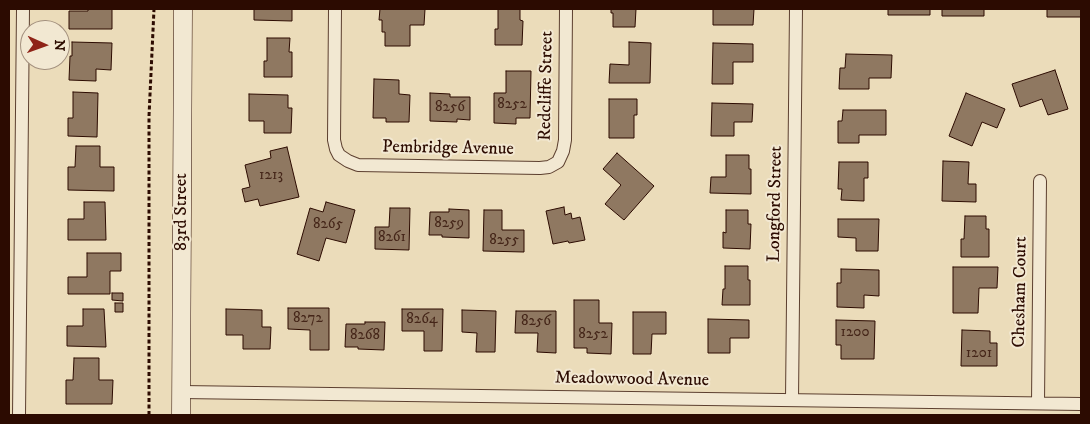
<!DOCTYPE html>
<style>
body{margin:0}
#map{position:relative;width:1090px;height:424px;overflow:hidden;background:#ebdcba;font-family:"IM FELL DW Pica",serif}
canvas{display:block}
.frame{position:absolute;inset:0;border:10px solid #2c0b01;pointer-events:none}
.north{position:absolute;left:20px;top:20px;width:50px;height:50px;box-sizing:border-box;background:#f2e8d2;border:1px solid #a3907e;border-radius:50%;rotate:92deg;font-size:14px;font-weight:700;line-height:20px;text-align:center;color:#2c0b01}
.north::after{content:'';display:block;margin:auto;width:18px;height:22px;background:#8f2418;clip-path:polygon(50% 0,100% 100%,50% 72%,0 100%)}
</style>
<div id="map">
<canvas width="1090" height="424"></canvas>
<div class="frame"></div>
<div class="north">N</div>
</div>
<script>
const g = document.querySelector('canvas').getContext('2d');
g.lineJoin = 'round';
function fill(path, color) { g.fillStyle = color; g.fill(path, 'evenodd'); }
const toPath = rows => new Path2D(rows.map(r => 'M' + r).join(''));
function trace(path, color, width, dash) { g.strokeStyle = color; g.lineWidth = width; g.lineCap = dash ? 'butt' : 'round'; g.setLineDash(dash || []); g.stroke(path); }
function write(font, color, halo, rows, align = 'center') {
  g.font = font + ' "IM FELL DW Pica",serif'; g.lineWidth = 4; g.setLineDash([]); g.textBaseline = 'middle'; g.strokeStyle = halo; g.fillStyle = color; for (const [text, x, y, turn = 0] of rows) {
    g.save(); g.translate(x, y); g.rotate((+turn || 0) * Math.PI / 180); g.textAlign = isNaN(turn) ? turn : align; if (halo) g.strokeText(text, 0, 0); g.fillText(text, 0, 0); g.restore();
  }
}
const building = toPath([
 [88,9,112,9,112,29,69,29,69,11,88,11,88,9],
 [254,9,292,9,292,21,254,20,254,9],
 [380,9,425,9,424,25,410,25,410,46,385,46,385,32,382,32,382,20,379,20,380,9],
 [498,9,520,9,520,20,523,21,522,45,495,45,495,29,498,29,498,9],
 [611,9,636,9,635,27,613,27,613,13,611,13,611,9],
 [713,9,754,9,753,25,713,25,713,9],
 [888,9,930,9,930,15,888,15,888,9],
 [942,9,984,9,984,16,942,16,942,9],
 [1047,9,1081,9,1081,17,1047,17,1047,9],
 [267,38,290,38,289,52,292,52,292,77,264,77,264,61,267,61,267,38],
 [72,42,112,43,111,70,96,69,96,81,69,80,70,56,72,56,72,42],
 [629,42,651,43,650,83,609,83,610,64,629,65,629,42],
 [713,43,753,44,753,62,733,62,733,84,712,84,713,43],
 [846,54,892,55,891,78,869,78,869,89,839,89,840,68,845,68,846,54],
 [1055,70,1068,109,1048,115,1042,99,1020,107,1012,84,1055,70],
 [506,71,531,71,530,118,516,118,516,124,494,123,494,93,506,93,506,71],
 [374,79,399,80,399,94,410,95,409,122,386,122,386,118,373,118,374,79],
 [73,92,98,93,97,137,68,136,68,118,73,118,73,92],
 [430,93,450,94,450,97,470,97,470,120,457,119,457,122,430,121,430,93],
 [966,93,1005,109,997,128,982,122,972,146,949,136,966,93],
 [249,94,288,95,288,108,292,108,291,133,264,133,264,121,249,121,249,94],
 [609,99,637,99,637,115,634,115,634,138,609,138,609,99],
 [712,103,753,104,752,122,734,122,734,136,711,136,712,103],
 [843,110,886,110,886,135,859,135,859,143,838,143,838,121,842,121,843,110],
 [76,146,100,146,100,167,114,167,114,191,68,190,68,167,75,167,76,146],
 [287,147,299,197,260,206,258,199,245,202,242,189,250,187,245,165,271,158,270,151,287,147],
 [617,153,654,186,624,220,605,204,621,185,603,169,617,153],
 [726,155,749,155,749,169,751,169,751,194,710,193,711,177,726,177,726,155],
 [943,161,969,162,968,184,976,184,976,202,942,201,943,161],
 [839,162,868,162,868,178,864,178,864,201,841,200,842,189,838,189,839,162],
 [84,202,105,202,106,240,68,240,68,219,84,219,84,202],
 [326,202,355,210,346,243,326,238,319,261,297,254,310,208,323,212,326,202],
 [564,207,565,215,571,213,572,219,580,217,585,240,569,243,568,241,553,244,546,211,564,207],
 [390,208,410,208,409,250,375,249,375,227,389,227,390,208],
 [449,209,469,210,469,238,442,237,442,235,429,235,430,212,449,212,449,209],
 [484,210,502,210,502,230,524,230,524,252,483,251,484,210],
 [726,210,748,210,748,224,751,224,750,249,723,248,723,232,726,233,726,210],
 [965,216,986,216,986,229,989,229,989,257,961,257,961,239,964,239,965,216],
 [838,219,879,219,878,251,856,251,856,238,838,237,838,219],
 [87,253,121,253,121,271,110,271,110,294,68,294,68,277,87,277,87,253],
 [725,266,748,266,748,280,750,280,750,305,722,305,723,289,725,289,725,266],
 [953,267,998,267,997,288,979,288,978,313,953,313,953,267],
 [841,269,879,270,879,296,864,295,864,308,837,307,837,283,841,283,841,269],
 [112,293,123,293,123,301,112,300,112,293],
 [574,300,599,300,599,323,612,323,611,354,587,353,587,348,574,348,574,300],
 [115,303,123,303,123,312,115,312,115,303],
 [288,308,329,308,329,350,310,350,310,330,288,329,288,308],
 [83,309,104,309,106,347,67,346,67,326,83,326,83,309],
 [226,309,262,310,262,327,271,327,270,349,243,349,243,335,226,335,226,309],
 [402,309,443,309,442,351,424,351,424,331,402,331,402,309],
 [462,310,496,311,495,352,476,352,477,333,462,332,462,310],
 [516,311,556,311,556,353,537,352,538,333,515,333,516,311],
 [633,312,666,312,666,334,652,334,651,354,633,354,633,312],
 [708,319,749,320,749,338,730,338,730,353,708,353,708,319],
 [836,320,875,321,874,359,841,359,841,345,836,345,836,320],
 [365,322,385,322,384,350,358,349,358,347,345,347,346,324,365,324,365,322],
 [962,330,990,331,990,343,997,343,997,366,961,366,962,330],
 [74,358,99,358,99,380,113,380,112,404,66,404,66,380,73,380,74,358]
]);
fill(building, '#8f7861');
trace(building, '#2c0b01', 1);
const minor = toPath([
 [335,9,334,140,336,149,339,155,348,161,358,165,540,168,549,167,558,162,563,151,565,140,566,9],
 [181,392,1081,404],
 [792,399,796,9],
 [1038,403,1040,181],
 [19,415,23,9]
]);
const secondary = toPath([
 [181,415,183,9]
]);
trace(minor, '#5c3f2f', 14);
trace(secondary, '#2c0b01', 19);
trace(toPath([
 [149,415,149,116,154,9]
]), '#2c0b01', 3, [4, 2.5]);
trace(minor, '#f2e8d2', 12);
trace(secondary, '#f2e8d2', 18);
write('15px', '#452619', null, [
 ["8252",512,105],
 ["8256",450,108],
 ["1213",271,176],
 ["8259",449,224],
 ["8265",328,225],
 ["8261",392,238],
 ["8255",504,241],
 ["8272",308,319],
 ["8264",422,320],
 ["8256",536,322],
 ["1200",855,333],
 ["8252",593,335],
 ["8268",365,336],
 ["1201",979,354]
]);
write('18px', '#2c0b01', '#f2e8d2', [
 ["Redcliffe Street",547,86,-89],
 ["Pembridge Avenue",448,149,1],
 ["Longford Street",776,204,-89],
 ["83rd Street",182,212,-90],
 ["Chesham Court",1021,292,-89],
 ["Meadowwood Avenue",632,380,1]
]);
</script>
